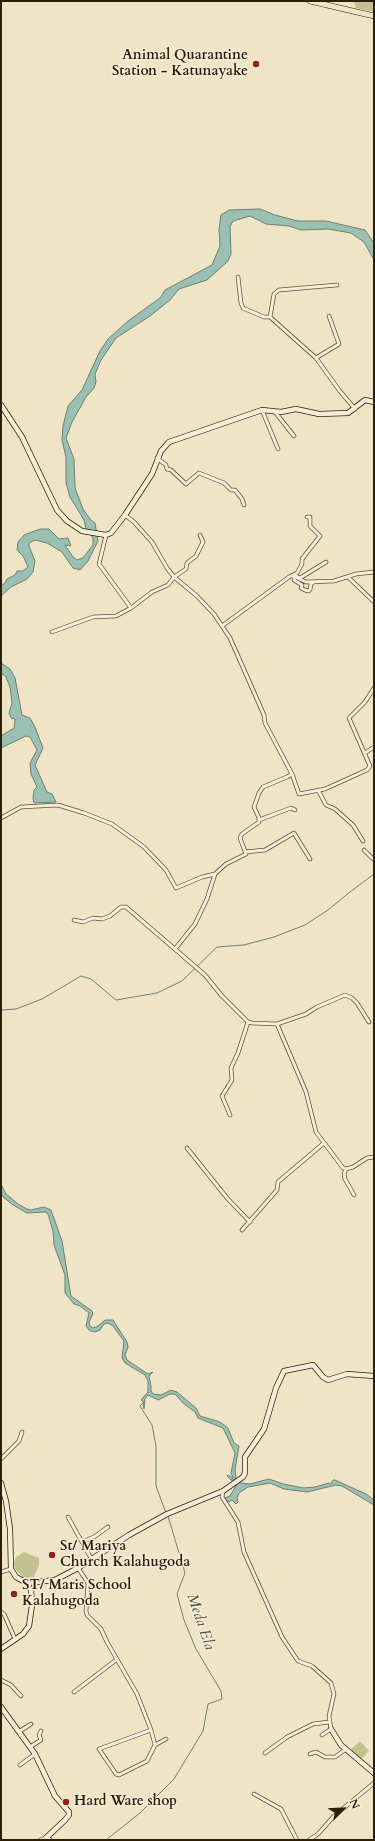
<!DOCTYPE html>
<style>
body{margin:0}
#map{position:relative;width:375px;height:1841px;overflow:hidden;background:#f0e4c6;font-family:Cardo,serif}
canvas{display:block}
.frame{position:absolute;inset:0;border:2px solid #2f1e05;pointer-events:none}
.north{position:absolute;left:323px;top:1789px;width:40px;height:40px;-webkit-text-stroke:3px #f5edda;paint-order:stroke;rotate:66deg;font-size:11px;font-weight:700;line-height:16px;text-align:center;color:#2f1e05}
.north::after{content:'';display:block;margin:auto;width:14px;height:18px;background:#2f1e05;clip-path:polygon(50% 0,100% 100%,50% 72%,0 100%)}
</style>
<div id="map">
<canvas width="375" height="1841"></canvas>
<div class="frame"></div>
<div class="north">N</div>
</div>
<script>
const g = document.querySelector('canvas').getContext('2d');
g.lineJoin = 'round';
function fill(path, color) { g.fillStyle = color; g.fill(path, 'evenodd'); }
const toPath = rows => new Path2D(rows.map(r => 'M' + r).join(''));
function trace(path, color, width, dash) { g.strokeStyle = color; g.lineWidth = width; g.lineCap = dash ? 'butt' : 'round'; g.setLineDash(dash || []); g.stroke(path); }
function write(font, color, halo, rows, align = 'center') {
  g.font = font + ' Cardo,serif'; g.lineWidth = 3; g.setLineDash([]); g.textBaseline = 'middle'; g.strokeStyle = halo; g.fillStyle = color; for (const [text, x, y, turn = 0] of rows) {
    g.save(); g.translate(x, y); g.rotate((+turn || 0) * Math.PI / 180); g.textAlign = isNaN(turn) ? turn : align; if (halo) g.strokeText(text, 0, 0); g.fillText(text, 0, 0); g.restore();
  }
}
fill(toPath([
 [354,1,374,1,374,12,356,8],
 [24,1552,39,1558,39,1566,32,1580,23,1577,15,1569,14,1562,16,1557],
 [360,1741,369,1751,360,1760,350,1750]
]), '#c1c290');
const water = toPath([
 [260,209,275,215,298,221,326,221,365,230,374,243,374,260,364,242,351,233,328,229,301,230,289,226,266,224,250,216,233,221,230,227,231,254,228,261,207,280,179,289,170,300,150,316,116,338,101,360,95,374,96,382,94,388,86,397,72,422,66,438,74,459,75,488,83,509,90,519,95,523,98,541,88,561,80,570,73,568,62,552,47,543,35,540,29,543,29,546,35,561,33,572,27,579,11,587,1,596,1,586,5,583,7,579,15,575,17,571,23,571,28,567,23,556,17,550,18,542,24,535,40,529,49,529,59,539,68,538,71,546,65,545,73,557,77,560,83,558,93,545,93,538,86,528,84,520,70,497,66,483,66,457,62,440,63,426,68,406,82,390,100,351,108,339,128,321,160,298,165,290,212,265,220,246,219,229,221,215,229,210,260,209],
 [1,663,10,669,15,678,22,715,30,718,35,727,43,748,35,765,47,792,52,794,56,802,34,803,33,798,34,790,37,787,31,774,30,763,37,750,30,737,26,736,1,748,1,736,14,728,15,719,11,718,9,713,12,703,10,687,6,677,1,673,1,663],
 [1,1184,6,1194,18,1204,27,1209,31,1210,44,1207,51,1210,62,1241,71,1296,92,1311,93,1314,89,1322,90,1326,93,1328,98,1326,105,1320,113,1320,127,1342,128,1347,125,1355,127,1360,148,1374,153,1372,149,1376,151,1386,151,1391,153,1394,161,1395,171,1390,177,1392,196,1408,200,1416,220,1422,228,1428,234,1443,239,1446,235,1470,236,1478,241,1483,250,1484,269,1479,283,1484,304,1488,315,1487,329,1483,331,1484,333,1480,335,1480,366,1494,374,1500,374,1505,342,1486,336,1485,307,1492,284,1489,270,1483,248,1487,239,1493,237,1498,238,1502,236,1504,232,1500,228,1502,225,1498,230,1496,237,1484,235,1480,231,1480,227,1476,228,1475,233,1478,231,1473,235,1453,223,1428,198,1418,195,1412,183,1403,175,1394,170,1394,158,1400,148,1395,145,1399,144,1409,143,1401,141,1400,148,1392,148,1381,145,1375,125,1363,122,1358,124,1341,113,1326,108,1323,104,1324,100,1330,95,1332,90,1331,86,1326,89,1313,80,1306,74,1304,65,1293,65,1275,54,1245,53,1231,48,1214,45,1212,27,1213,13,1205,3,1197,1,1193,1,1184]
]);
fill(water, '#9abfb3');
trace(water, '#6f7f6d', 1);
trace(toPath([
 [1,1010,16,1009,42,999,81,976,91,979,116,1000,157,993,182,981,217,947,244,945,274,937,305,925,328,910,350,892,374,874],
 [143,1403,140,1406,152,1425,156,1446,156,1486,166,1513],
 [106,1840,140,1813,174,1779,203,1731,208,1704,222,1699,221,1691,196,1649,184,1620,177,1594,185,1573,168,1516]
]), '#6f7f6d', 1);
const street = toPath([
 [238,277,241,303,243,308,264,317,270,317],
 [337,285,279,290,274,294,270,317,316,358,339,390,355,409],
 [316,358,339,344,329,316],
 [262,410,278,449],
 [275,412,294,436],
 [157,458,166,465,167,469,171,470,186,484,199,473,224,483,231,490,235,490,242,499,244,505],
 [125,515,134,522,152,542,167,568,174,577,197,596,214,614,230,638,264,715,265,723,292,774,287,777,263,787,259,793,254,807,259,818,259,822,242,834,240,838,246,854,226,864,215,874,207,899,195,924,175,949],
 [106,535,99,564,131,608],
 [348,577,374,602],
 [297,578,306,582,334,581,356,574,374,572],
 [314,582,311,584,310,590,307,591,301,588,302,585,294,580,294,575,300,578,326,562],
 [222,626,289,577,297,573,302,564,302,559,320,536,310,526,310,517,307,517],
 [52,632,93,617,116,616,131,608,152,592,168,585,174,577,186,569,187,563,196,556,203,542,200,535],
 [365,753,374,747],
 [292,774,299,794,325,789,367,770,370,766,349,718,365,702,374,688],
 [318,790,326,805,335,809,353,825,363,841],
 [1,818,21,807,58,805,84,813,112,824,144,847,166,870,176,888,202,877,215,874],
 [259,820,291,808,295,810],
 [364,850,374,860],
 [245,852,265,850,294,833,310,859],
 [74,920,83,922,93,918,102,919,110,916,121,907,126,907,205,975,222,996,248,1022,252,1023,277,1024,306,1014,317,1007,345,995,352,998,357,1003,369,1022],
 [277,1024,306,1092,316,1132,343,1168,346,1169,353,1167,367,1158,374,1157],
 [230,1115,222,1096,232,1080,231,1068,238,1053,248,1022],
 [187,1148,227,1198,250,1222],
 [346,1169,344,1174,345,1179,354,1195],
 [242,1230,277,1190,278,1182,324,1143],
 [1,1459,19,1441,22,1432],
 [223,1491,222,1497,238,1522,244,1552,282,1637,298,1661,312,1666,331,1683,334,1694,329,1716,331,1729,322,1735],
 [68,1517,92,1560],
 [82,1542,94,1537,108,1527],
 [78,1568,88,1583,86,1611,87,1615,101,1629,107,1642,137,1694,151,1730,155,1745,147,1761,119,1775,116,1774,99,1749,151,1730],
 [1,1572,11,1569],
 [1,1612,4,1614,15,1639],
 [1,1680,11,1685,21,1696],
 [74,1692,116,1660],
 [20,1731,31,1724],
 [155,1745,166,1739],
 [30,1747,41,1740,39,1735,41,1731],
 [265,1753,287,1737,313,1724,329,1722],
 [310,1754,316,1752,325,1757,335,1757,346,1749],
 [20,1765,35,1754],
 [254,1794,281,1809,297,1840],
 [40,1840,47,1837],
 [309,1840,318,1834,334,1816,374,1783]
]);
const secondary = toPath([
 [1,405,22,437,57,510,67,521,82,531,106,535,111,533,125,515,152,474,161,451,169,442,262,410,281,412,296,409,319,414,348,413,365,400,374,402],
 [1,1483,6,1501,10,1529,11,1569,16,1577,27,1583,55,1580,78,1568,129,1535,167,1514,223,1491,243,1477,245,1473,245,1457,264,1429,276,1388,284,1371,313,1365,323,1377,328,1380,347,1374,374,1376],
 [1,1649,23,1634,29,1626,32,1605,31,1590,27,1583],
 [1,1707,35,1754,55,1796,69,1812,69,1815,65,1820,47,1837,49,1840],
 [331,1729,341,1745,374,1773]
]);
const primary = toPath([
 [310,1,374,16]
]);
trace(street, '#5f5035', 4.5);
trace(secondary, '#2f1e05', 6);
trace(primary, '#2f1e05', 6);
trace(street, '#f5edda', 3);
trace(secondary, '#f5edda', 4.5);
trace(primary, '#f0e4c6', 5);
for (const [x, y, r, color] of [
 [256,64,4,"#8f2418"],
 [52,1555,4,"#8f2418"],
 [14,1594,4,"#8f2418"],
 [66,1802,4,"#8f2418"]
]) { const dot = new Path2D(); dot.arc(x, y, r, 0, 2 * Math.PI); g.fillStyle = color; g.fill(dot); trace(dot, '#f5edda', 1.5); }
write('bold 14px', '#2f1e05', '#f5edda', [
 ["Animal Quarantine",248,56,"right"],
 ["Station - Katunayake",248,72,"right"],
 ["St/ Mariya",60,1547],
 ["Church Kalahugoda",60,1563],
 ["ST/ Maris School",22,1586],
 ["Kalahugoda",22,1602],
 ["Hard Ware shop",74,1802]
], 'left');
write('italic 15px', '#4f4e39', '#f5edda', [
 ["Meda Ela",200,1622,71]
]);
</script>
